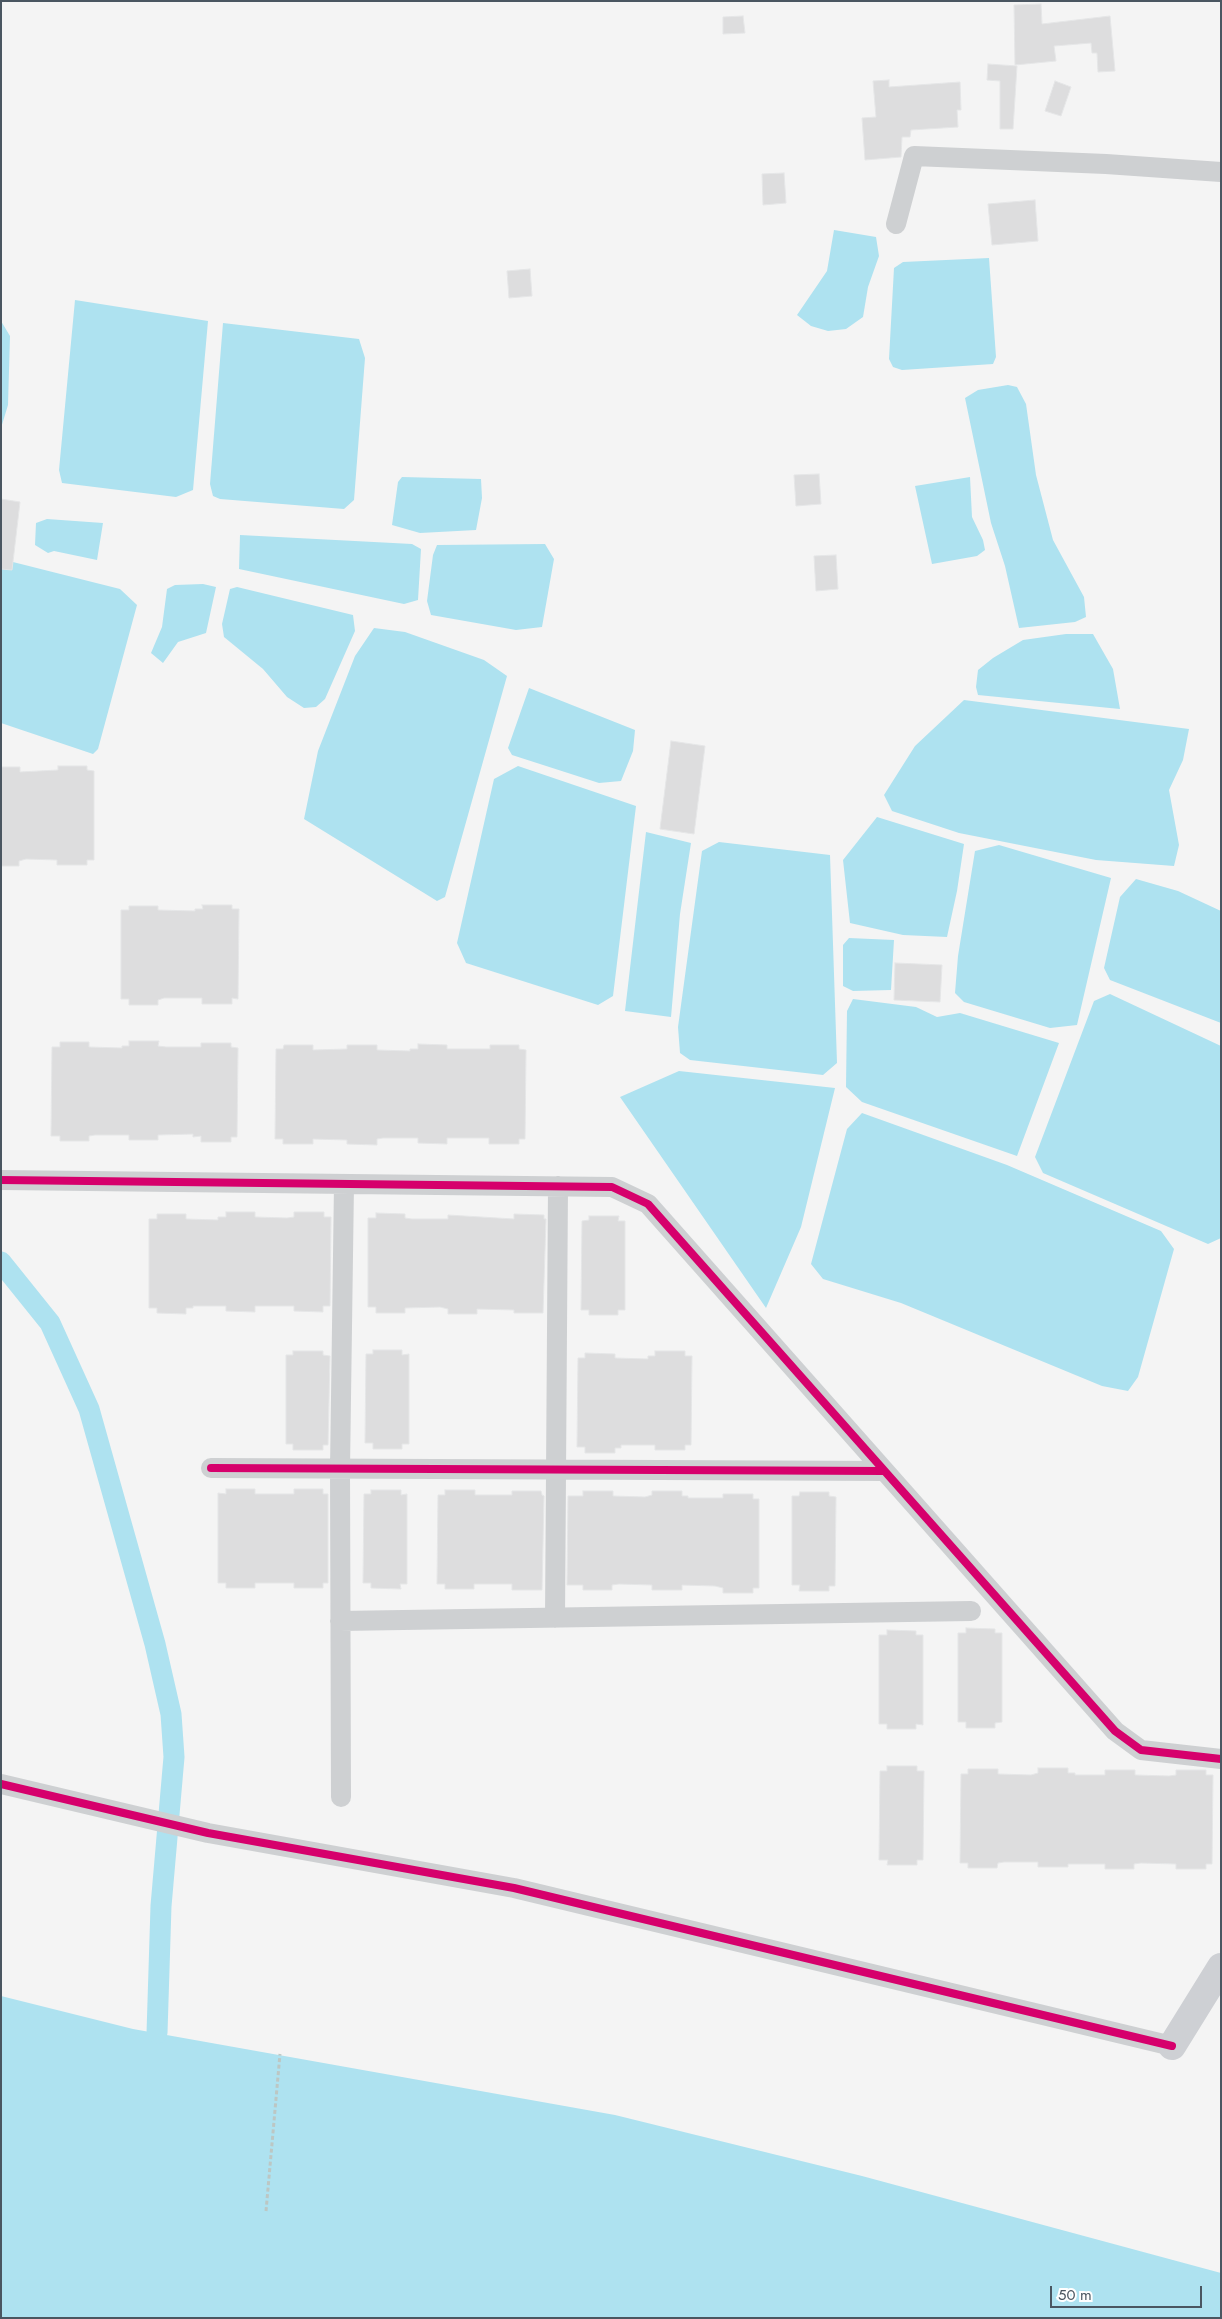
<!DOCTYPE html>
<style>
body{margin:0}
#map{position:relative;width:1222px;height:2319px;overflow:hidden;background:#f4f4f4;font-family:Jost,sans-serif}
canvas{display:block}
.frame{position:absolute;inset:0;border:2px solid #4a5661;pointer-events:none}
.scale{position:absolute;left:1050px;top:2286px;width:152px;height:22px;box-sizing:border-box;border:2px solid #4a5661;border-top:0;padding-left:6px;font-size:15px;line-height:18px;white-space:nowrap;color:#4a5661;-webkit-text-stroke:4px #fff;paint-order:stroke}
</style>
<div id="map">
<canvas width="1222" height="2319"></canvas>
<div class="frame"></div>
<div class="scale">50 m</div>
</div>
<script>
const g = document.querySelector('canvas').getContext('2d');
g.lineJoin = 'round';
function fill(path, color) { g.fillStyle = color; g.fill(path, 'evenodd'); }
const toPath = rows => new Path2D(rows.map(r => 'M' + r).join(''));
function trace(path, color, width, dash) { g.strokeStyle = color; g.lineWidth = width; g.lineCap = dash ? 'butt' : 'round'; g.setLineDash(dash || []); g.stroke(path); }
fill(toPath([
 [834,230,876,237,879,256,868,287,863,317,846,329,828,331,811,326,797,315,827,271],
 [989,258,996,357,993,364,902,370,893,367,889,359,894,268,903,262],
 [75,300,208,321,193,490,176,497,62,483,59,470],
 [1,321,10,336,8,405,1,428],
 [223,323,359,339,365,358,354,500,344,509,220,499,213,496,210,484],
 [1008,385,1017,387,1026,404,1036,475,1053,540,1084,597,1086,617,1075,622,1019,628,1005,566,991,523,965,398,978,390],
 [402,477,481,479,482,498,476,530,420,533,392,525,398,482],
 [970,477,972,517,983,540,985,550,977,556,932,564,915,486],
 [47,519,103,523,97,560,54,551,48,553,35,545,36,523],
 [240,535,412,544,421,549,418,600,404,604,239,569],
 [545,544,554,559,542,627,516,630,431,615,427,601,433,555,437,545],
 [1,559,120,589,137,605,98,749,93,754,1,723],
 [203,584,216,587,206,633,178,642,163,663,151,653,162,627,167,589,175,585],
 [237,587,353,615,355,631,325,699,316,707,304,708,287,697,263,669,224,637,222,624,230,589],
 [374,628,405,632,484,660,507,676,445,897,437,901,304,819,318,751,355,656],
 [1066,634,1093,634,1113,669,1120,709,978,695,976,687,978,670,993,658,1023,640],
 [529,688,635,730,633,751,621,781,599,783,512,755,508,748],
 [964,700,1189,729,1183,760,1169,790,1179,845,1174,866,1096,860,959,833,892,811,884,795,915,746],
 [518,766,636,806,613,996,598,1005,466,963,457,943,494,779],
 [877,817,964,844,957,891,947,937,903,935,850,923,843,860],
 [646,832,691,843,680,914,671,1017,625,1011],
 [719,842,830,855,837,1063,823,1075,690,1060,680,1053,678,1027,702,851],
 [999,845,1111,878,1077,1025,1050,1028,964,1002,955,993,958,956,975,851],
 [1136,879,1178,891,1221,911,1221,1023,1110,980,1104,968,1120,897],
 [849,938,894,940,891,990,853,991,843,986,843,945],
 [1110,994,1221,1046,1221,1238,1208,1244,1043,1173,1035,1157,1094,1001],
 [853,999,916,1007,937,1017,960,1013,1059,1043,1017,1156,862,1102,846,1087,847,1011],
 [679,1071,835,1088,801,1227,766,1308,620,1097],
 [862,1113,1007,1165,1161,1231,1174,1249,1138,1377,1128,1391,1102,1386,901,1303,823,1279,811,1264,847,1129],
 [1,1996,133,2029,615,2115,862,2176,1221,2273,1221,2318,1,2318]
]), '#aee2f0');
trace(toPath([
 [1,1262,50,1323,89,1409,155,1644,171,1714,174,1757,161,1906,157,2033]
]), '#aee2f0', 21);
const building = toPath([
 [1041,4,1042,24,1110,16,1115,71,1098,72,1097,53,1092,53,1091,43,1054,46,1056,61,1015,65,1014,5,1041,4],
 [743,16,745,33,723,34,723,17,743,16],
 [988,64,1017,66,1013,129,1000,129,1000,81,987,80,988,64],
 [889,80,889,87,960,82,961,110,957,110,958,127,911,130,910,137,902,137,901,157,865,160,862,118,876,117,873,81,889,80],
 [1055,81,1071,87,1061,116,1045,111,1055,81],
 [784,173,786,203,763,205,762,174,784,173],
 [1035,200,1038,241,992,245,988,204,1035,200],
 [530,269,532,296,509,298,507,271,530,269],
 [819,474,821,504,796,506,794,475,819,474],
 [1,499,20,502,12,570,1,569,1,499],
 [836,555,838,589,816,591,814,556,836,555],
 [671,741,705,746,694,834,660,829,671,741],
 [58,766,87,766,87,770,94,771,94,860,87,860,87,865,57,865,57,860,26,859,19,861,19,866,1,866,1,767,20,767,20,772,58,770,58,766],
 [202,905,232,905,232,909,239,909,238,999,232,998,232,1004,202,1004,202,998,164,998,158,1000,158,1005,129,1005,129,999,121,999,121,910,129,910,129,906,158,906,158,910,195,911,195,909,203,909,202,905],
 [895,963,942,965,940,1002,894,1000,895,963],
 [129,1041,159,1041,158,1046,166,1047,201,1047,201,1043,231,1043,231,1047,238,1048,237,1137,231,1137,231,1142,201,1142,201,1136,193,1137,193,1134,158,1135,158,1140,129,1140,129,1135,95,1135,89,1136,89,1141,60,1141,60,1136,51,1136,52,1047,60,1047,60,1042,89,1042,89,1047,122,1048,122,1046,129,1046,129,1041],
 [418,1044,447,1045,447,1049,490,1049,490,1045,519,1045,519,1049,526,1050,525,1139,519,1139,519,1144,489,1144,489,1138,447,1138,447,1144,418,1143,418,1138,383,1138,377,1139,377,1145,347,1144,347,1140,313,1139,313,1144,283,1144,283,1139,275,1139,276,1049,283,1049,284,1045,313,1045,313,1050,347,1049,347,1045,377,1045,377,1050,410,1051,410,1049,418,1049,418,1044],
 [226,1212,255,1212,255,1217,287,1218,294,1217,294,1212,324,1212,324,1217,331,1217,330,1306,323,1306,323,1312,294,1311,294,1306,255,1306,255,1312,226,1311,226,1306,193,1306,193,1308,186,1308,186,1314,157,1313,157,1308,149,1308,149,1219,157,1219,157,1214,186,1214,186,1219,218,1220,218,1217,226,1217,226,1212],
 [376,1213,405,1214,405,1218,412,1219,448,1219,448,1215,514,1219,514,1214,544,1215,544,1219,546,1219,543,1313,514,1313,514,1310,477,1309,477,1314,448,1314,448,1309,440,1307,405,1308,405,1313,376,1313,376,1307,368,1307,368,1218,376,1218,376,1213],
 [589,1216,619,1216,618,1221,625,1221,625,1310,618,1310,618,1315,589,1315,589,1310,581,1310,582,1221,589,1220,589,1216],
 [373,1350,402,1350,402,1355,409,1354,409,1444,402,1444,402,1449,373,1449,373,1443,365,1443,366,1354,373,1354,373,1350],
 [293,1351,323,1351,323,1355,330,1356,328,1445,323,1445,323,1450,293,1450,293,1444,286,1444,286,1355,293,1355,293,1351],
 [655,1351,685,1351,685,1356,692,1356,691,1445,685,1445,685,1450,655,1450,655,1445,621,1445,621,1448,615,1448,615,1453,585,1453,585,1447,577,1447,578,1358,585,1358,585,1353,615,1354,615,1358,648,1359,648,1356,655,1356,655,1351],
 [226,1489,255,1489,255,1494,294,1494,294,1489,323,1489,323,1494,328,1494,328,1583,323,1583,323,1588,294,1588,294,1583,255,1583,255,1588,226,1588,226,1583,218,1583,218,1493,226,1494,226,1489],
 [371,1490,401,1490,401,1495,407,1494,407,1584,400,1584,401,1589,371,1588,371,1583,363,1583,364,1494,371,1494,371,1490],
 [445,1490,475,1490,475,1495,512,1495,512,1491,541,1491,542,1495,544,1496,542,1590,512,1590,512,1584,474,1584,474,1589,445,1589,445,1584,437,1584,438,1495,445,1495,445,1490],
 [583,1491,613,1491,613,1496,645,1497,652,1495,652,1491,682,1491,682,1496,688,1496,688,1498,723,1498,723,1494,753,1494,753,1499,759,1499,759,1588,753,1588,753,1593,723,1593,723,1588,715,1586,682,1585,682,1590,652,1590,652,1585,619,1584,612,1585,612,1590,583,1590,583,1585,567,1585,568,1496,583,1496,583,1491],
 [800,1492,829,1492,829,1496,836,1497,835,1586,829,1586,829,1591,799,1591,800,1585,792,1585,792,1496,799,1496,800,1492],
 [966,1628,995,1629,995,1633,1002,1633,1002,1722,995,1723,995,1728,966,1728,966,1722,958,1722,958,1633,966,1633,966,1628],
 [887,1630,916,1631,916,1635,923,1635,923,1725,916,1724,916,1729,887,1729,887,1724,879,1724,879,1635,887,1635,887,1630],
 [887,1766,917,1766,917,1771,924,1771,923,1860,917,1860,917,1865,887,1865,888,1860,879,1860,880,1771,887,1771,887,1766],
 [1038,1768,1068,1768,1068,1773,1075,1773,1075,1775,1105,1775,1105,1770,1135,1770,1135,1775,1169,1776,1176,1775,1176,1770,1206,1770,1206,1775,1213,1775,1212,1864,1206,1864,1206,1869,1176,1869,1176,1864,1141,1863,1134,1864,1134,1869,1105,1869,1105,1864,1068,1864,1068,1867,1038,1867,1038,1862,1004,1862,998,1863,997,1868,968,1868,968,1863,960,1863,961,1774,968,1774,968,1769,998,1769,998,1774,1031,1775,1038,1773,1038,1768]
]);
fill(building, '#ddddde');
trace(building, '#e5e6e7', 1);
trace(toPath([
 [266,2211,280,2054]
]), '#bcc7c4', 3, [4, 2.5]);
trace(toPath([
 [896,224,914,156,1106,164,1221,172],
 [1,1180,612,1187,648,1204,1115,1731,1141,1750,1221,1759],
 [211,1468,884,1471],
 [555,1618,558,1186],
 [340,1621,971,1611],
 [1,1784,208,1833,514,1888,1172,2046],
 [341,1797,340,1469,344,1184]
]), '#ced0d2', 20);
trace(toPath([
 [1172,2046,1221,1967]
]), '#ced0d4', 28);
trace(toPath([
 [1,1180,612,1187,648,1204,1115,1731,1141,1750,1221,1759],
 [211,1468,884,1471],
 [1,1784,208,1833,514,1888,1172,2046]
]), '#d6006c', 8);
</script>
